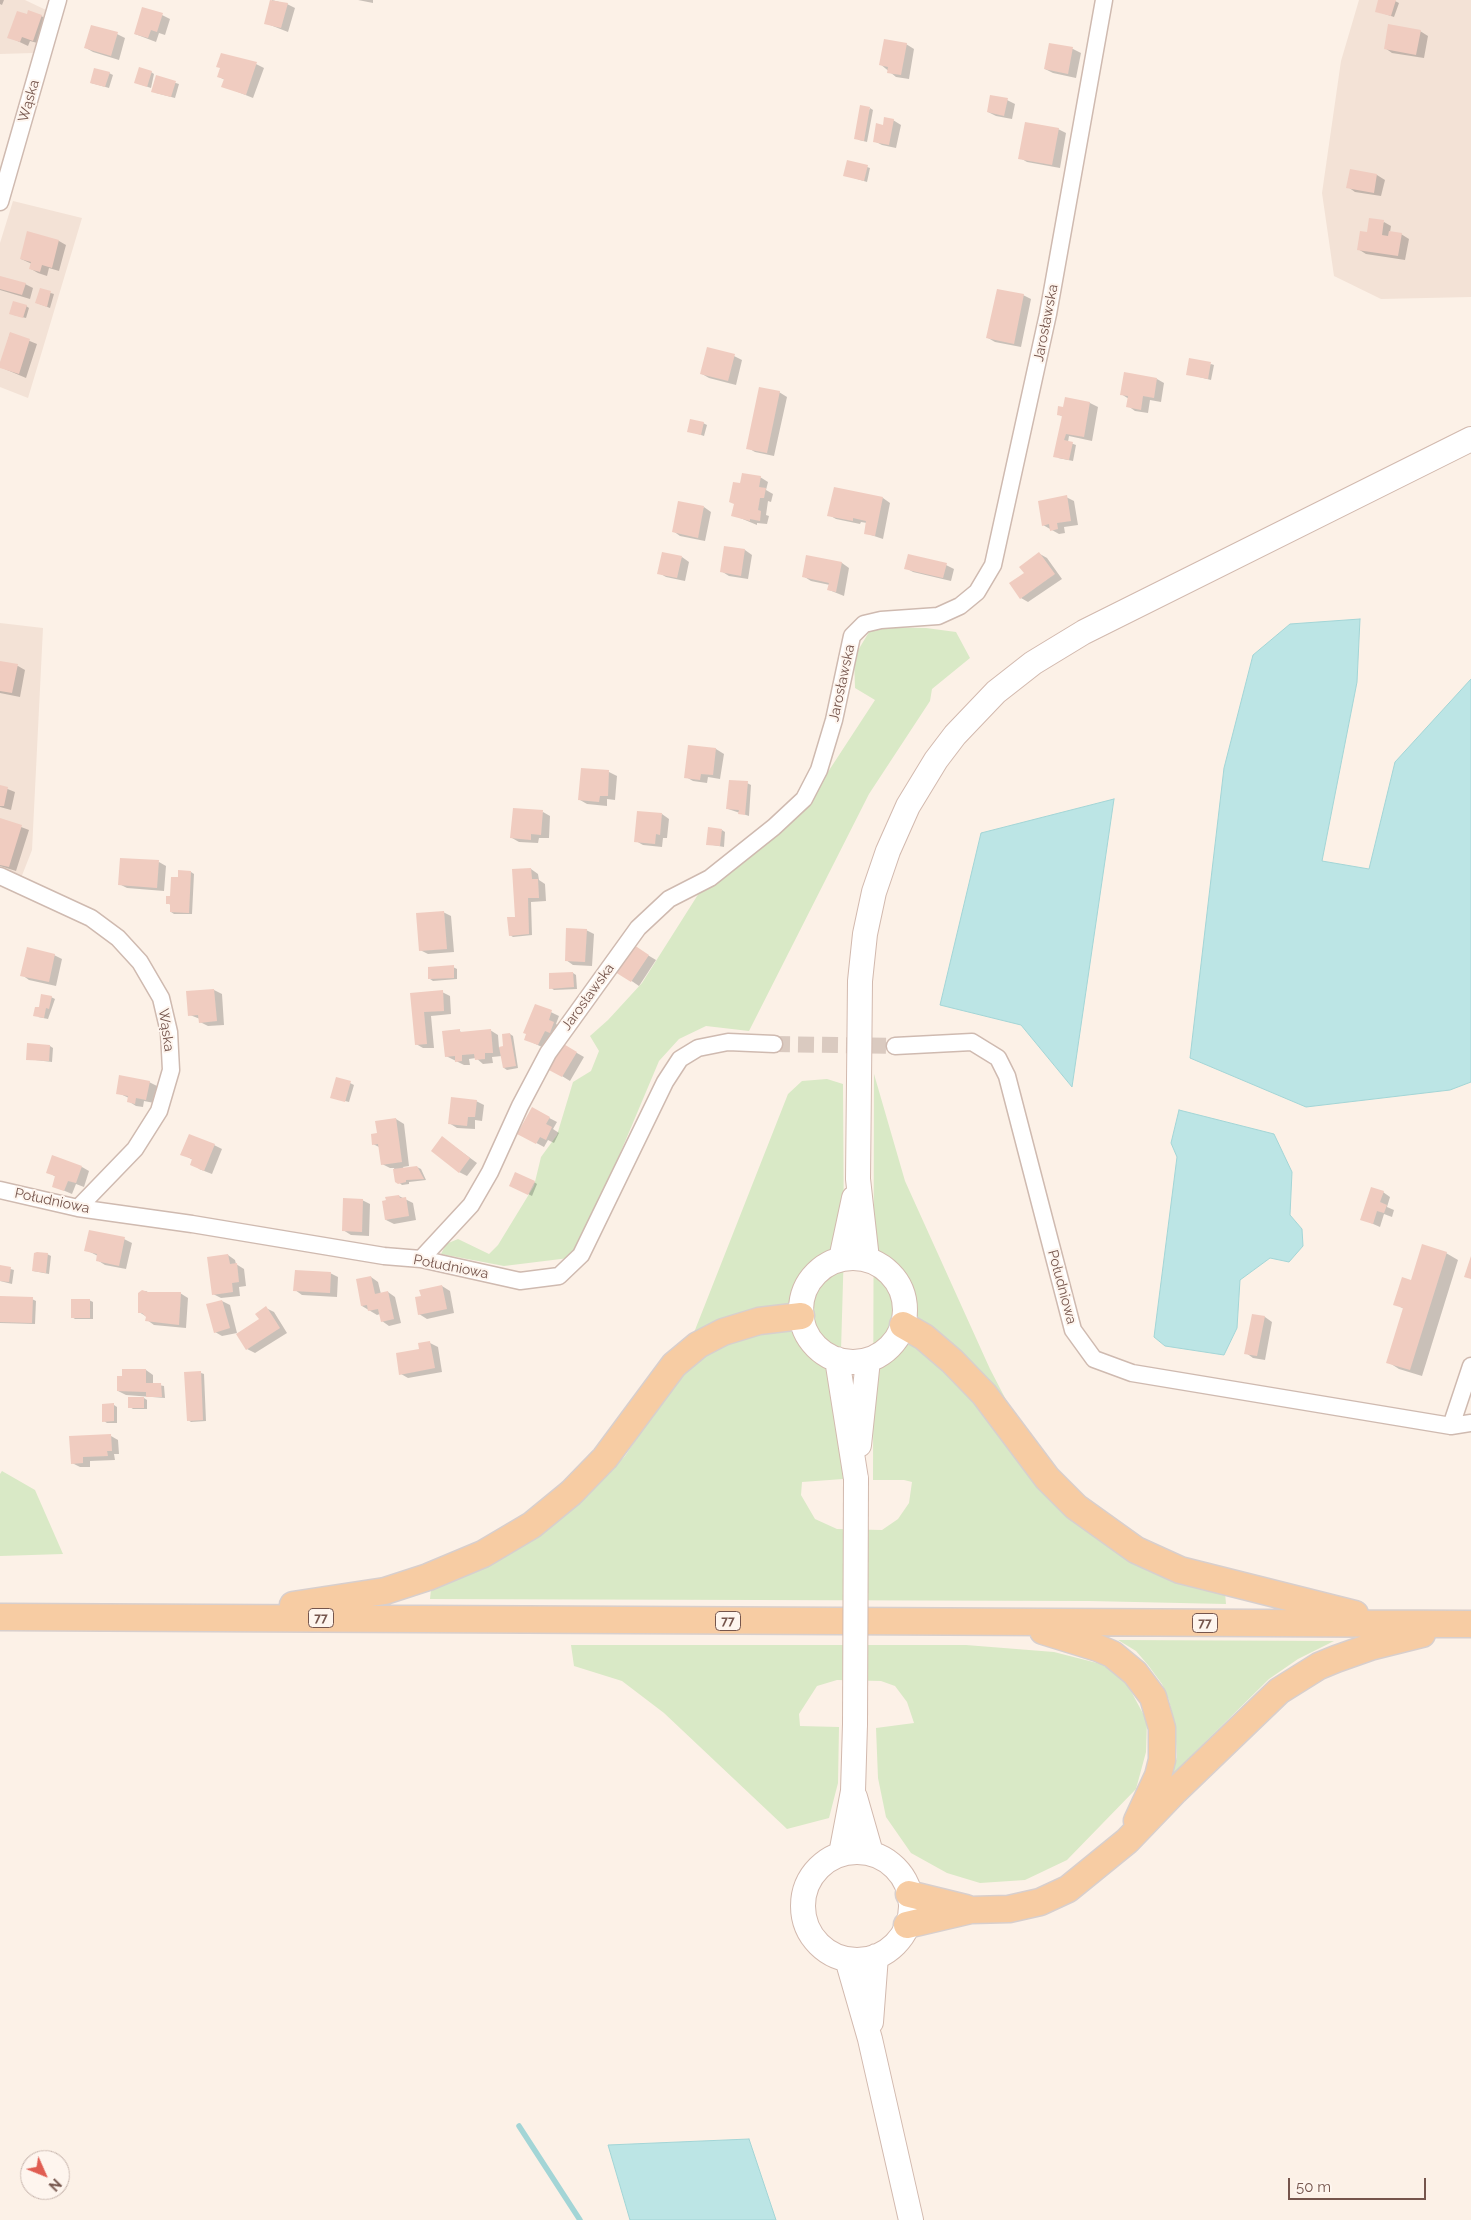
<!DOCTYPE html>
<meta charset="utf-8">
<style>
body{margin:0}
#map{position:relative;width:1471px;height:2220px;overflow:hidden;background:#fcf1e7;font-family:Raleway,sans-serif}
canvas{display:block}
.north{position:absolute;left:20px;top:2150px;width:50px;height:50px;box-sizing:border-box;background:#fef5ee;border:1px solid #c7b5ad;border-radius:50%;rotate:134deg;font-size:14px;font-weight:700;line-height:20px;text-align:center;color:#75554c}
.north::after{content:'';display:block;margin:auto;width:18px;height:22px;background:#e05d52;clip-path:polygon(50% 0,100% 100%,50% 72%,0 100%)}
.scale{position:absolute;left:1288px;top:2178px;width:138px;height:22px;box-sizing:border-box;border:2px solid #75554c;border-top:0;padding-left:6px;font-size:15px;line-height:18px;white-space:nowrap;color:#75554c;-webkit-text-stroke:4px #fef5ee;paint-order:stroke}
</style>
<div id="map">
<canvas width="1471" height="2220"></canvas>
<div class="north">N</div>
<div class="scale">50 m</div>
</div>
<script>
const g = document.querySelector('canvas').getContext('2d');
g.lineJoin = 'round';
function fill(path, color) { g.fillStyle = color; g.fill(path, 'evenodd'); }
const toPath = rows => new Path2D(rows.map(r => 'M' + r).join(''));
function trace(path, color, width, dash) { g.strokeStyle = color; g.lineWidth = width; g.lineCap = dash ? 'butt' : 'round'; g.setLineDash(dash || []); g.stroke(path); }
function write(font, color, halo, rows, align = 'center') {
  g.font = font + ' Raleway,sans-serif'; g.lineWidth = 4; g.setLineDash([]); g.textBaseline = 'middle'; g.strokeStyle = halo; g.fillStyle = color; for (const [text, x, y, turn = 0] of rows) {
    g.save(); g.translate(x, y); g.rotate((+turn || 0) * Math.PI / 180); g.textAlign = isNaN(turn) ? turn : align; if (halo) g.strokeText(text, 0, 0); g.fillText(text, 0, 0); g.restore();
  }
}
fill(toPath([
 [0,0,25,0,46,10,33,53,0,54],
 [1359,0,1471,0,1471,297,1381,299,1334,276,1322,193,1341,61],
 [13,201,82,218,28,398,0,387,0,243],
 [0,623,43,628,32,850,21,878,0,869]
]), '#f3e2d6');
fill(toPath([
 [872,627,926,628,956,632,970,658,932,689,930,701,869,794,749,1031,706,1026,679,1039,659,1061,592,1220,569,1258,504,1266,441,1254,446,1244,458,1239,489,1254,498,1245,534,1186,541,1157,557,1135,573,1082,591,1071,599,1051,590,1036,608,1020,642,983,699,893,786,824,809,801,875,700,855,688,854,657],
 [874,1074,905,1181,990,1369,1016,1419,1033,1444,1095,1512,1225,1592,1226,1604,1089,1601,430,1599,431,1589,575,1506,625,1456,648,1422,695,1330,788,1094,802,1081,827,1079,843,1084,844,1247,840,1385,843,1479,802,1482,801,1495,815,1519,837,1529,882,1530,898,1519,909,1503,912,1482,904,1480,873,1480],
 [2,1471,35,1490,63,1554,0,1556,0,1474],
 [1118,1640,1334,1641,1298,1659,1269,1679,1172,1775,1177,1757,1175,1726,1169,1700,1162,1684,1148,1665,1136,1651],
 [571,1645,966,1645,1054,1652,1101,1664,1125,1680,1147,1721,1146,1752,1136,1789,1067,1860,1025,1880,980,1883,947,1873,911,1853,886,1817,878,1778,876,1728,914,1723,907,1702,895,1686,881,1681,837,1680,817,1686,799,1714,800,1726,839,1727,838,1783,829,1818,787,1829,664,1713,622,1681,574,1666]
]), '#d9e9c6');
const water = toPath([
 [1360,619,1357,682,1322,861,1369,869,1395,762,1471,679,1471,1082,1450,1090,1306,1107,1190,1058,1224,768,1253,655,1290,624,1360,619],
 [1114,799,1072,1087,1021,1025,940,1005,981,833,1114,799],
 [1179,1110,1274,1134,1292,1172,1290,1215,1302,1229,1303,1246,1289,1262,1270,1258,1240,1280,1237,1328,1224,1355,1165,1346,1154,1337,1177,1157,1171,1143,1179,1110],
 [749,2139,776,2220,630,2220,608,2145,749,2139]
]);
fill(water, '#bce5e5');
trace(water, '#a3d5d6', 1);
fill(toPath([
 [0,0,4,0,2,5,0,4],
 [272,0,287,4,295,8,288,32,265,23],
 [358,0,373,0,373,3],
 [1380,0,1393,0,1399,3,1394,17,1376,11],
 [162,15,170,19,165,35,159,33,156,42,135,34],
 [28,16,41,16,49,20,41,44,30,41,28,46,9,37],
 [1420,31,1428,36,1424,58,1392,53,1385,48],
 [117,34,125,38,119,60,93,52,86,48],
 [906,44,914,49,909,79,896,77,880,64],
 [1050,44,1073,49,1081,53,1076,78,1053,73,1045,69],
 [256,64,264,68,253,98,223,86,225,80,219,77,222,68],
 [151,72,154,74,151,88,139,84],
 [109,73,113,75,109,88,91,83],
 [157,77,179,84,175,98,156,93],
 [1007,100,1015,104,1012,119,996,116,988,112],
 [870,108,873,110,867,142,859,140,856,138],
 [893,120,901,125,896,148,882,145,874,141,884,126],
 [1058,129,1066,133,1060,168,1027,162,1020,158],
 [867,167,870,168,867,182,844,175],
 [1351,171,1377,175,1385,180,1381,196,1355,192,1348,187],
 [1384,222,1391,226,1390,232,1401,234,1409,239,1405,260,1366,254,1358,249],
 [28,233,59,241,66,245,59,271,49,268,47,276,38,273,31,269,32,264,21,259],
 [0,277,25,284,33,288,30,299,0,290],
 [41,290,54,294,50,308,37,303],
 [1023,295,1031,299,1021,347,995,342,988,338],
 [26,306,29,308,26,318,14,315],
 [10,333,37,344,26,378,0,367],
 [734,356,742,360,736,385,709,378,702,374],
 [1211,364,1214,365,1211,380,1187,374],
 [1157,379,1164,383,1161,402,1150,400,1148,413,1135,411,1128,406,1129,399,1121,394],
 [779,392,787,397,774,456,755,452,748,448],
 [1066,399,1090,403,1098,407,1092,441,1069,436,1068,442,1076,445,1073,461,1058,458,1063,417,1058,414,1064,408],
 [703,423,707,425,704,436,689,431],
 [760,477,768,482,766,490,773,494,771,502,768,501,766,515,769,516,767,524,757,523,757,525,733,515,741,484],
 [1066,497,1074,501,1078,525,1064,527,1065,533,1059,534,1043,525],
 [883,498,890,503,883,539,865,533,867,523,861,522,860,524,836,519,829,515],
 [704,507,711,512,705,541,680,536,673,531],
 [725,547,745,550,752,555,748,579,729,576,721,571],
 [1040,554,1047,558,1062,579,1028,602,1021,598],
 [807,556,842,563,849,568,844,596,829,590,830,585,811,581,803,576],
 [682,557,689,562,685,581,666,577,659,573],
 [946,565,954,569,951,581,913,572,906,568],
 [0,662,18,666,25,670,20,697,0,693],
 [690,746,716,749,724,754,720,779,708,777,707,783,693,781,686,777],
 [582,769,609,772,617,776,615,800,607,799,607,806,587,804,580,800],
 [747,783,751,785,749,816,728,809],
 [0,786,15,792,11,810,0,807],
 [543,812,550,816,549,838,539,838,538,843,519,842,512,838],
 [662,814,669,819,667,838,663,838,662,847,643,845,636,841],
 [0,819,29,830,16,871,0,866],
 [722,830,725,832,724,847,707,844],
 [159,862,166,866,164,891,127,888,119,884],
 [531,869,538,874,539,880,545,884,546,901,531,902,532,935,513,937,510,935],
 [191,872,194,874,192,914,174,914,171,912,171,905,167,903,179,878],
 [443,912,451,916,454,952,428,954,420,950],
 [586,930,594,934,592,966,573,965,566,960],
 [641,951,656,960,639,986,617,971],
 [54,955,62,959,56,986,29,980,22,975],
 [453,967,457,969,457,979,433,981,430,979],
 [573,973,576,975,577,989,554,990,551,988],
 [214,990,222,994,224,1025,208,1026,200,1022,200,1019,190,1015],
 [442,992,450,996,451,1014,431,1016,434,1048,423,1048,416,1044,411,994],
 [51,997,55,999,48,1019,38,1017],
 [536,1005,559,1016,556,1024,561,1027,546,1049,525,1039],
 [490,1030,498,1035,499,1048,505,1047,510,1034,513,1036,518,1068,507,1070,504,1068,502,1056,492,1057,493,1063,483,1064,476,1058,469,1059,470,1065,464,1065,446,1056,459,1031,464,1033],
 [563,1045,584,1057,570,1081,549,1068],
 [50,1046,53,1048,52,1062,27,1059],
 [149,1082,157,1086,154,1103,144,1101,143,1107,136,1106,128,1101,129,1098,118,1093],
 [350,1083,354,1085,349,1102,333,1098],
 [476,1101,484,1105,482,1121,475,1120,475,1129,457,1128,449,1123],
 [532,1109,557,1122,553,1129,559,1133,554,1143,548,1140,544,1147,527,1138],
 [396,1119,404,1124,409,1166,403,1167,404,1169,417,1167,421,1169,426,1180,409,1182,409,1184,402,1185,397,1181,394,1168,390,1168,382,1164,379,1147,373,1144,378,1135],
 [443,1138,477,1163,467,1176,459,1172],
 [214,1145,222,1149,212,1174,199,1169,193,1160,182,1154],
 [82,1167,89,1171,84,1187,76,1184,72,1194,53,1186,56,1177,48,1172],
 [534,1182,537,1184,532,1196,514,1187],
 [1383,1192,1390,1197,1387,1207,1394,1210,1392,1217,1384,1214,1380,1227,1362,1219],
 [399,1196,413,1203,416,1220,394,1224,386,1220],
 [362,1200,370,1204,369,1236,351,1235,343,1230],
 [124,1239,132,1243,126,1269,105,1265,97,1260,98,1256,86,1250],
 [1446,1253,1458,1260,1422,1376,1399,1369,1388,1362,1404,1309,1395,1304,1412,1281],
 [47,1254,51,1256,49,1274,33,1271],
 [228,1255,235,1260,236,1264,244,1269,246,1286,239,1287,240,1296,221,1298,213,1294],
 [0,1266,14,1270,12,1284,0,1281],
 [330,1273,338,1277,337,1297,302,1295,295,1290],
 [371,1277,378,1282,381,1294,388,1292,395,1297,401,1323,389,1326,382,1321,380,1314,377,1315,362,1306],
 [442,1286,450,1291,454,1313,427,1319,419,1314,422,1297],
 [146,1291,149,1293,180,1293,188,1298,186,1328,154,1325,147,1320,147,1317,139,1312,140,1292],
 [0,1297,32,1299,36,1301,35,1324,0,1323],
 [89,1300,93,1302,93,1319,75,1319,72,1317],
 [222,1301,230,1305,237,1333,222,1336,215,1332],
 [266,1308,274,1312,287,1333,255,1353,247,1349],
 [1253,1315,1265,1317,1272,1322,1265,1360,1253,1358,1246,1353],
 [430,1343,438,1347,442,1372,408,1378,401,1374,421,1350],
 [146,1370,153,1375,153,1384,164,1386,165,1398,126,1395,118,1391],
 [201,1373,204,1374,206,1421,191,1422,188,1420],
 [144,1398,147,1400,147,1409,133,1409,130,1407],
 [114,1405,117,1407,117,1423,107,1423,104,1421],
 [111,1436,118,1440,119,1454,114,1454,115,1460,90,1461,90,1467,80,1467,72,1463]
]), '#0003');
trace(toPath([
 [519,2126,580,2220]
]), '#a3d5d6', 5.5);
fill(toPath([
 [270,0,288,3,281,28,264,24],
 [1378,0,1396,0,1391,16,1375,12],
 [142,7,163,13,157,32,151,30,148,38,134,34],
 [28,10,42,15,33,41,22,37,20,42,7,38,17,11,27,14],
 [1388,24,1421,30,1416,55,1384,49],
 [91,25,118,32,111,56,84,48],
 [884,39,907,43,901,75,887,73,888,67,879,65],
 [1049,43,1073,47,1068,74,1044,69],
 [221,53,257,62,246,95,221,87,224,79,217,77,220,68,216,67],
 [139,67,152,71,147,87,134,83],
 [94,68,110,72,105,87,90,83],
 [156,75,176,81,171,97,151,92],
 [990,95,1008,98,1004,116,987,112],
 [860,105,870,107,864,141,854,139],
 [884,117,894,119,889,145,873,142,876,123,883,125],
 [1025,122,1059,128,1052,165,1018,159],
 [847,160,868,165,864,181,843,176],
 [1350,169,1377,174,1374,193,1346,188],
 [1369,218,1384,220,1382,235,1388,236,1389,231,1402,233,1398,256,1357,250,1360,231,1367,232],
 [27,231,59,240,52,268,42,265,40,272,29,269,31,262,20,259],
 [0,276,26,283,22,295,0,289],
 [40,288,51,291,47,307,35,303],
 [997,289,1024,294,1014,344,986,338],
 [13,301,27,305,23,318,9,314],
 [10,332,30,339,19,374,0,368,0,362],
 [707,347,735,354,728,381,700,374],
 [1189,358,1211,362,1208,379,1186,375],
 [1124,372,1157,378,1154,398,1143,396,1141,410,1126,407,1128,396,1120,395],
 [759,387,780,391,767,453,746,449],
 [1065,397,1090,402,1084,437,1066,434,1064,440,1073,442,1069,460,1053,457,1062,416,1057,415,1058,406,1063,407],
 [690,419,704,422,701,435,687,432],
 [742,473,761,476,759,487,766,488,764,498,760,498,758,510,761,511,760,521,750,519,750,521,731,516,734,504,729,502,733,482,740,483],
 [834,487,883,497,875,536,864,534,866,521,853,518,853,521,827,516],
 [1067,495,1071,521,1057,523,1058,529,1050,531,1049,524,1042,526,1038,501],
 [678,501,704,506,698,538,672,532],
 [724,546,745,549,741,576,720,572],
 [662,552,682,556,677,578,657,574],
 [1039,552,1055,574,1020,599,1009,583,1024,573,1019,567],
 [908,554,947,563,943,578,904,569],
 [806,555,842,562,836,592,827,590,829,583,802,577],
 [0,661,18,664,12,693,0,691],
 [688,745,716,748,713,775,701,774,700,780,684,778],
 [581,768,609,770,608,796,600,796,599,802,578,800],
 [729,780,748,781,745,815,738,814,739,810,726,809],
 [0,785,8,787,4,806,0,806],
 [513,808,543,810,541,835,531,834,531,840,510,838],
 [637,811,662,813,660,835,656,834,655,844,634,842],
 [0,818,22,825,9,867,0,865],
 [708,827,722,829,720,846,706,845],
 [120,858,159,860,157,888,118,885],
 [531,868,532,879,538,879,539,898,528,898,529,934,509,936,507,917,515,917,512,869],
 [178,870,191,871,189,913,170,912,170,904,166,904,166,896,170,896,171,877,178,877],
 [444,911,447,949,419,951,416,913],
 [566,928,587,929,585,962,565,961],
 [634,945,649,955,631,982,615,972],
 [27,947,55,954,49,982,20,976],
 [454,965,454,978,428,979,428,967],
 [573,972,574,987,549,989,549,973],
 [214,989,217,1021,199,1023,198,1015,188,1016,186,991],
 [443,990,444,1011,424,1012,427,1044,415,1045,410,993],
 [41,994,52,996,49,1009,46,1008,44,1018,33,1016,35,1007,39,1007],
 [535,1004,552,1010,549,1020,554,1022,550,1033,545,1031,538,1045,524,1040,526,1034,523,1033],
 [460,1029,460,1032,491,1029,493,1053,485,1053,485,1059,475,1060,474,1054,462,1055,462,1061,455,1062,455,1056,445,1057,442,1031],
 [510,1033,516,1066,503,1068,499,1047,503,1046,502,1034],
 [27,1043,50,1045,49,1061,26,1060],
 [562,1043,577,1052,562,1077,547,1069],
 [119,1075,150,1081,146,1100,136,1098,135,1104,127,1102,128,1096,116,1094],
 [336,1077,351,1081,345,1102,330,1098],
 [451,1097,477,1100,475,1117,468,1117,467,1126,448,1124],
 [532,1107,550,1117,546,1124,552,1127,546,1140,540,1137,536,1144,517,1134],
 [396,1118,402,1162,381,1165,378,1144,372,1145,371,1134,377,1133,375,1121],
 [189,1134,215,1144,204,1171,190,1165,192,1159,180,1155],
 [442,1136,470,1158,459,1173,431,1151],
 [52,1155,82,1166,76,1183,68,1181,64,1191,52,1187,55,1176,46,1173],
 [417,1166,424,1179,406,1180,406,1182,398,1184,395,1182,393,1169],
 [515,1172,535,1181,528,1195,509,1186],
 [1371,1187,1384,1191,1380,1202,1387,1205,1384,1213,1377,1211,1373,1224,1360,1220],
 [399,1195,400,1198,406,1197,409,1216,385,1220,382,1201,386,1200,385,1197],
 [343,1198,363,1199,362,1232,342,1231],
 [89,1230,125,1237,119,1266,96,1261,97,1254,84,1251],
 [1422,1244,1447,1252,1410,1370,1386,1363,1403,1308,1393,1305,1402,1277,1411,1280],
 [37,1252,48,1253,46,1273,32,1271,34,1253],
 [228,1254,230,1264,237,1263,239,1282,232,1283,233,1292,212,1295,207,1257],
 [1471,1256,1471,1279,1464,1277],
 [0,1265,11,1267,9,1282,0,1281],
 [295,1270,331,1272,330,1293,293,1291],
 [371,1276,375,1294,388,1291,394,1319,381,1322,378,1309,368,1311,367,1305,361,1306,356,1279],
 [442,1285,447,1309,418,1315,415,1297,421,1296,419,1290],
 [142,1290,148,1292,181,1292,179,1325,145,1321,146,1317,142,1313,138,1313,138,1293],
 [0,1296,33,1297,32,1323,0,1322],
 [71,1299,90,1299,90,1318,71,1318],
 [222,1300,230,1328,214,1333,206,1304],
 [266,1306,280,1328,246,1350,236,1334,259,1319,255,1314],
 [1252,1314,1265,1316,1257,1356,1244,1354],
 [430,1341,435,1368,399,1375,396,1353,419,1349,418,1343],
 [122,1369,146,1369,146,1383,161,1383,162,1397,146,1397,146,1392,117,1391,117,1376,122,1376],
 [201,1371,203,1420,187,1421,184,1372],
 [128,1397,144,1397,144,1408,128,1408],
 [114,1403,114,1421,102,1422,102,1404],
 [111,1434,112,1451,107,1451,108,1456,83,1457,83,1463,71,1464,69,1436]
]), '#f0ccc0');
trace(toPath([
 [774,1044,895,1046]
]), '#dacac0', 16, [16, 8]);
const minor = toPath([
 [0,202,58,0],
 [0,876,91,918,118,938,140,962,161,998,169,1032,171,1070,159,1111,135,1149,78,1208],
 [895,1046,972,1042,998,1058,1007,1076,1073,1330,1094,1359,1132,1373,1451,1426,1471,1423],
 [0,1190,78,1208,192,1224,384,1256,421,1259,520,1281,559,1276,581,1255,665,1082,680,1059,698,1048,728,1042,774,1044],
 [421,1259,471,1205,490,1172,520,1106,548,1053,638,928,669,899,710,878,774,827,804,799,819,770,834,720,852,636,864,624,881,620,938,616,960,606,977,592,993,565,1048,314,1104,0],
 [1451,1426,1471,1366]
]);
const secondary = toPath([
 '801 1310a52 52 0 1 1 104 0a52 52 0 1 1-104 0Z',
 [841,1259,854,1198],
 [867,1259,858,1179,860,981,865,934,874,892,888,851,908,806,936,760,955,735,996,692,1033,663,1084,632,1471,439],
 [837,1359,856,1479],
 [859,1445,868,1360],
 [855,1797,871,1853],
 '803 1906a54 54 0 1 1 108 0a54 54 0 1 1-108 0Z',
 [841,1854,853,1791,855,1724],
 [847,1959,870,2039,911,2220],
 [871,2022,876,1956]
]);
const primary = toPath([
 [903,1325,924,1337,952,1361,984,1394,1047,1478,1076,1507,1136,1550,1180,1570,1355,1614],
 [293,1605,385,1591,428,1577,483,1554,532,1525,571,1493,605,1458,674,1365,698,1345,723,1332,759,1321,801,1316],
 [0,1617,1471,1624],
 [1043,1631,1098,1648,1112,1654,1135,1673,1153,1697,1162,1728,1162,1760,1158,1776,1137,1821],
 [909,1894,966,1908],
 [907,1925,971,1910,1009,1909,1040,1902,1068,1889,1127,1841,1175,1791,1279,1691,1319,1666,1336,1659,1370,1647,1422,1634]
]);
trace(minor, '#cfbab0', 19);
trace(secondary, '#d2b9ae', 26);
trace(primary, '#d8cfcd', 29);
trace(minor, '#fff', 16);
trace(secondary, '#fff', 24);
trace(primary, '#f7cca3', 26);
const secondaryBridge = toPath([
 [855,1724,856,1479]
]);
trace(secondaryBridge, '#d2b9ae', 26, []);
trace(secondaryBridge, '#fff', 24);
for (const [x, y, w] of [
 [321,1618,25],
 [728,1621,25],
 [1205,1623,25]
]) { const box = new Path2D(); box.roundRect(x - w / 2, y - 9.5, w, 19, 4); g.fillStyle = '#fef5ee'; g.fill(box); trace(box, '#75554c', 1); }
write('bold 12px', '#75554c', null, [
 ["77",321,1618],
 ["77",728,1621],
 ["77",1205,1623]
]);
write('14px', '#75554c', '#fef5ee', [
 ["Wąska",29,101,-74],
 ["Jarosławska",1046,323,-79],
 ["Jarosławska",842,683,-78],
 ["Jarosławska",588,997,-54],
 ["Wąska",166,1030,82],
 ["Południowa",52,1201,12],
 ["Południowa",451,1267,11],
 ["Południowa",1062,1287,75]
]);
</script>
